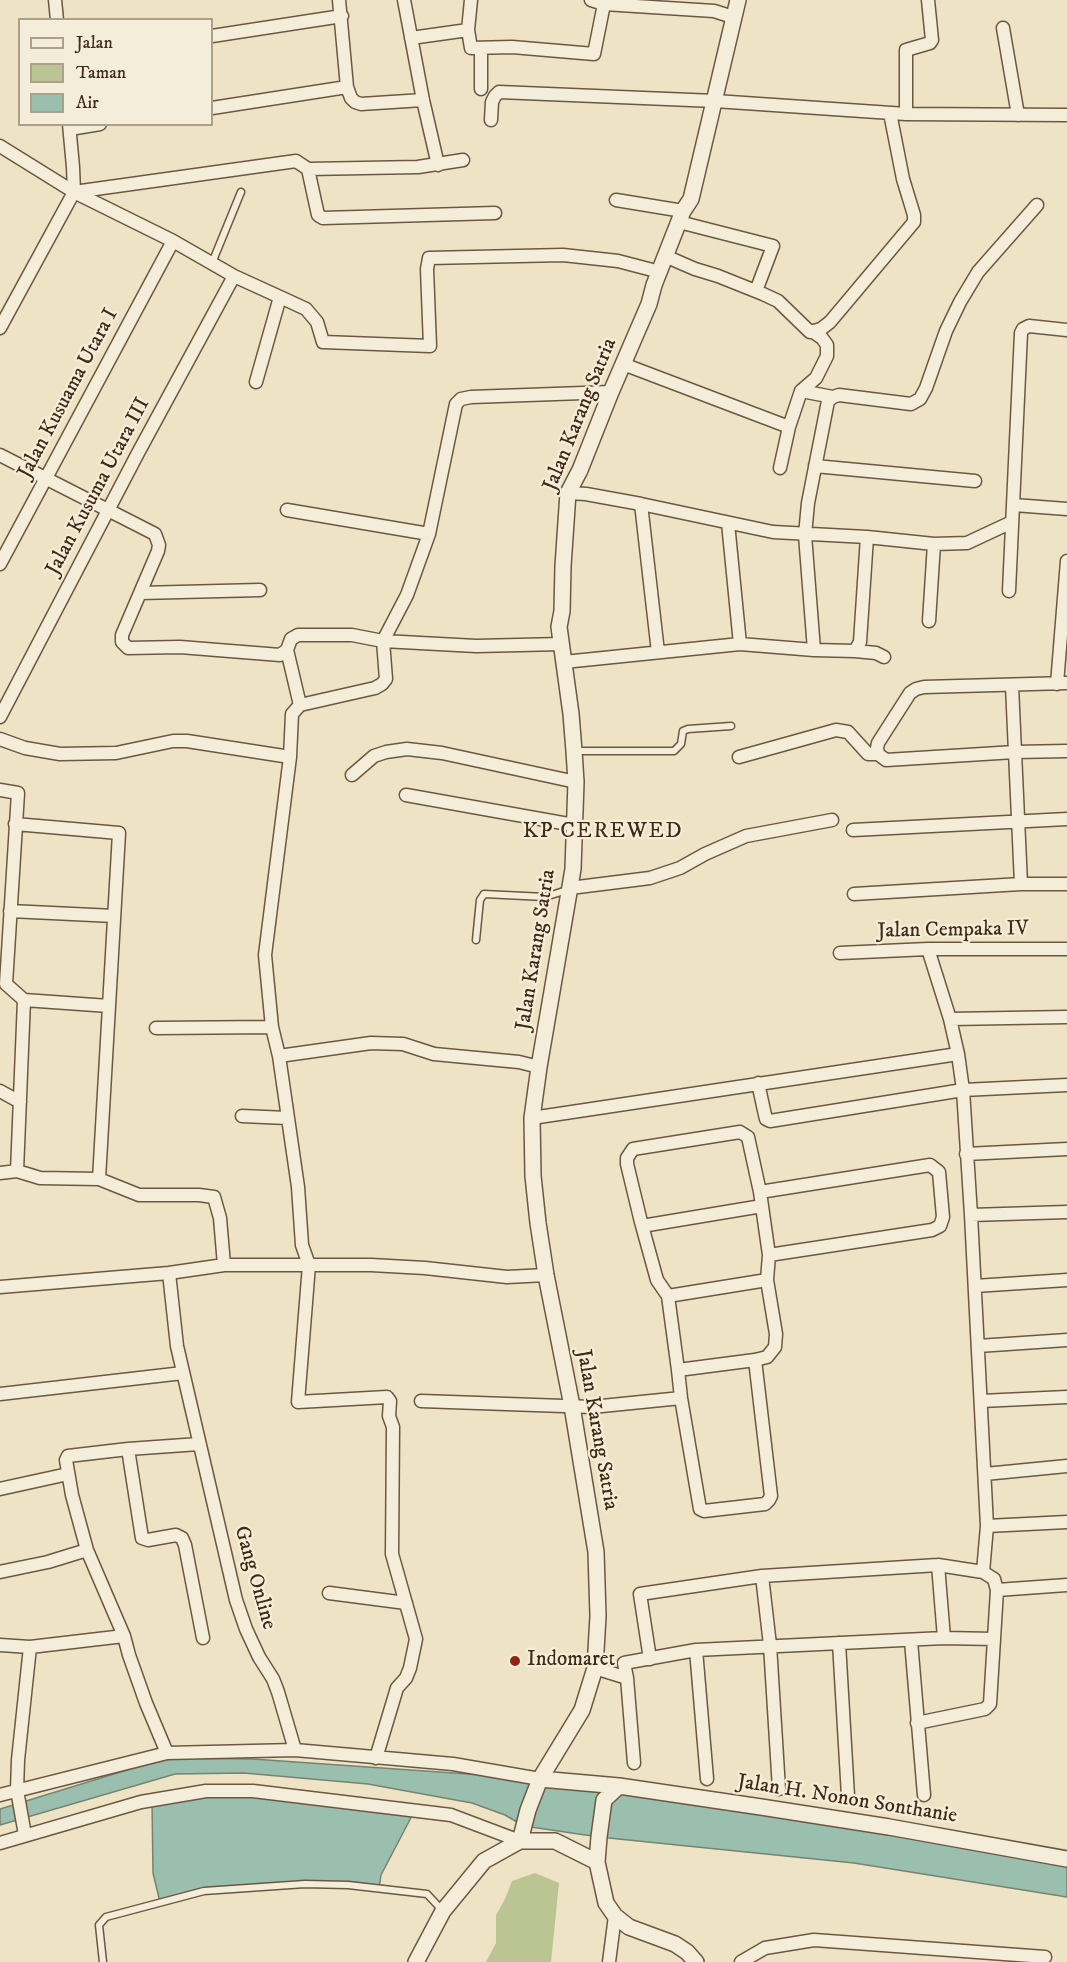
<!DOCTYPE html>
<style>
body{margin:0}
#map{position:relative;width:1067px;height:1962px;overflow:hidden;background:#eee4c5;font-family:"IM FELL DW Pica",serif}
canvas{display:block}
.legend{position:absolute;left:18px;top:18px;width:195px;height:108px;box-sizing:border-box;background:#f4edd9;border:2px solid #ac9f8b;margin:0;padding:8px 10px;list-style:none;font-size:18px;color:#412a15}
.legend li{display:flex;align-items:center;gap:12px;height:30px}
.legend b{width:30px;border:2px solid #ac9f8b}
</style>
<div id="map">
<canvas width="1067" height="1962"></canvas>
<ul class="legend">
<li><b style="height:8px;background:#f4edd9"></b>Jalan</li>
<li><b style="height:16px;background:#bbc493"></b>Taman</li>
<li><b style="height:16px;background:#9bbfaf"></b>Air</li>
</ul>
</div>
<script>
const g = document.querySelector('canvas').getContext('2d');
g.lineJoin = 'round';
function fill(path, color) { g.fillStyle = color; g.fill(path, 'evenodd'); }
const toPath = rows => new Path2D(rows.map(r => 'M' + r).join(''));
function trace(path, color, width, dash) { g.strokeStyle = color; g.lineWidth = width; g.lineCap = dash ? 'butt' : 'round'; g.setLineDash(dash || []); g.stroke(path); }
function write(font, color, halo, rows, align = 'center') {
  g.font = font + ' "IM FELL DW Pica",serif'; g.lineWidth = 4.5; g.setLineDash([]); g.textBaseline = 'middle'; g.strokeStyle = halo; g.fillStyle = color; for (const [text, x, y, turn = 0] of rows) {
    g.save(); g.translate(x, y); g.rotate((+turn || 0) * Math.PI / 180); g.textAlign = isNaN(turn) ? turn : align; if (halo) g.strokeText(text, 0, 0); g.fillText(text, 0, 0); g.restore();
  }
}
fill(toPath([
 [535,1873,559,1883,551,1962,486,1962,496,1943,496,1915,505,1899,512,1881]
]), '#bbc493');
const water = toPath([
 [173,1758,253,1759,540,1779,1067,1859,1067,1897,854,1863,599,1837,524,1826,505,1815,472,1803,368,1784,244,1773,175,1774,0,1825,0,1809,130,1769,173,1758],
 [206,1791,415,1810,381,1875,379,1889,348,1885,204,1891,160,1902,153,1873,152,1802,206,1791]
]);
fill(water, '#9bbfaf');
trace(water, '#778371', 1.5);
const service = toPath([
 [212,263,241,192],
 [575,751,674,751,681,744,683,731,688,729,731,726],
 [476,940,480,900,484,894,545,897,567,890],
 [103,1962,99,1925,106,1917,204,1891,305,1884,348,1885,427,1894,442,1910]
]);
const minor = toPath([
 [55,0,57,20],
 [404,0,423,100,438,165],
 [471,0,468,30,471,48,512,47,594,54,604,4],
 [591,0,604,4,714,11,733,17],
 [1003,28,1018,115],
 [212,36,342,16],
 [411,38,468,30],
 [347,87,351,98,355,102,361,104,423,100],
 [481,89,481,48],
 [212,108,347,87,339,0],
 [906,114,906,50,930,43,932,40,928,0],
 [491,120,492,102,495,96,499,92,715,101,906,114,1067,115],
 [70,129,100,124],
 [0,146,74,192,173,241,234,276,280,297,256,382],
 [308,169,418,167,463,160],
 [74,192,296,161,308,169,318,215,323,218,495,213],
 [616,200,683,211],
 [679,222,773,246,756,291],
 [665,256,695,269,718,276,763,294,778,301,810,332,821,329,830,322,914,222,914,215,903,179,890,113],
 [280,297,306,309,317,322,323,342,430,346,427,269,429,258,563,255,618,261,660,272],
 [0,328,74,192,73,167,69,124],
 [623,364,789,427,801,391,833,397],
 [801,391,816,378,827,356,827,345,822,338,812,331],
 [0,455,155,534,159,545,158,551,122,635,122,642,128,648,180,647,280,655,287,650,291,639,298,635,352,635,383,641,476,646,562,644],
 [815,466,975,481],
 [780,468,789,427],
 [568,493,586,494,641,504,773,532,867,537,934,544,967,543,1012,522],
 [641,504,658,652],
 [1014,505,1067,509],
 [287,510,429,534],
 [728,523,740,644],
 [0,564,173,241],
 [1009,591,1021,333,1023,329,1029,326,1067,330],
 [140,593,260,590],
 [929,621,934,544],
 [287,650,300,705],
 [814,650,805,535,808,503,828,401,833,397,839,395,911,404,920,399,926,388,946,331,960,302,978,272,1037,205],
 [855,651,876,653,884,657],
 [564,662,740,644,814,650,855,651,860,642,867,537],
 [1067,683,924,687,916,689,910,693,878,743,877,748,878,754,886,760,1015,752,1067,751],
 [1057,684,1067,561],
 [1012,686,1021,884],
 [0,717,138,453,234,276],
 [0,739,25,748,60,754,116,753,173,741,187,741,290,757],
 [739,757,836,730,848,732,868,754,878,754],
 [352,775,374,756,386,752,407,749,442,753,576,782],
 [0,790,18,793,6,984,24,1000,109,1006],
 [406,795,574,825],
 [15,824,119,833,99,1179],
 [853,830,1067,819],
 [570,888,650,878,680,868,705,854,746,836,832,820],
 [854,894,1021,884,1067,884],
 [10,911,114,916],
 [928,949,950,1019,958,1054,963,1090,971,1215,1067,1212],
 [840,953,928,949,1067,949],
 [950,1019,1067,1017],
 [156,1028,272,1027],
 [279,1056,371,1043,403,1044,434,1054,519,1062,539,1067],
 [758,1083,765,1115,766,1119,770,1121,963,1090,1067,1085],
 [0,1091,20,1102],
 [242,1116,287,1118],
 [532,1118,958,1054],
 [966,1154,1067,1149],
 [17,1171,24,1000],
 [0,1173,17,1171,40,1178,99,1179,139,1195,199,1195,214,1197,220,1218,224,1265],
 [760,1192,930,1165,939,1172,943,1217,940,1226,932,1230,769,1255],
 [642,1226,762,1206],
 [169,1273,177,1346,236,1600,246,1629,259,1657,273,1679,278,1692,295,1750],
 [975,1286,1067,1280],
 [0,1287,169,1273,224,1265,371,1265,425,1268,507,1277,546,1275],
 [668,1296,767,1280],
 [978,1346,1067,1340],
 [678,1370,755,1360,767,1357,775,1347,776,1334,767,1280,769,1255,760,1192,748,1137,740,1132,633,1149,627,1158,627,1164,641,1222,657,1280,668,1296,678,1370,681,1398,700,1509,704,1511,765,1504,769,1500,771,1496,755,1360],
 [0,1394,183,1373],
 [421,1401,592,1407,681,1398],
 [981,1401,1067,1397],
 [128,1449,142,1538,148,1540,176,1535,182,1538,185,1545,203,1638],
 [985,1474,1067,1466],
 [0,1489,68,1474],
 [987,1526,1067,1522],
 [938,1565,944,1638],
 [0,1572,48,1562,87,1550],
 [762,1576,770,1645,779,1789],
 [997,1590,1067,1585],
 [329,1593,406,1603],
 [911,1641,924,1795],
 [839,1643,848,1796],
 [0,1645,30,1647,18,1760,17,1790,25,1835],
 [30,1647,124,1636],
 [696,1650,707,1779],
 [650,1659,640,1594,762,1576,938,1565,983,1572],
 [595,1668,627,1678,624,1663,696,1650,944,1638,994,1639],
 [627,1678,634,1763],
 [917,1723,985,1709,990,1704,997,1590,994,1579,983,1572,987,1526,971,1215],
 [167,1753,146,1703,129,1655,124,1636,87,1550,72,1495,66,1460,68,1456,128,1449,199,1444],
 [376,1758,397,1688,406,1678,410,1668,416,1639,392,1554,393,1427,389,1416,390,1401,387,1397,298,1402,309,1265,302,1245,298,1187,279,1056,272,1027,265,955,290,757,292,714,300,705,375,688,382,684,386,679,383,641,407,595,429,534,456,404,461,399,471,397,611,392],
 [0,1795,167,1753,295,1750,453,1764,540,1779],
 [0,1843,141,1802,206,1791,253,1791,451,1815,520,1841],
 [609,1962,615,1916],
 [741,1962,765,1948,814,1940,1045,1957]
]);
const tertiary = toPath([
 [540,1779,619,1786,761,1807,889,1827,1067,1859],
 [619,1786,604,1800,599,1837,597,1862,606,1903,615,1916,629,1927,675,1944,687,1952,696,1962],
 [520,1841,528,1810,540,1779,582,1710,595,1668,598,1616,596,1552,572,1406,546,1275,538,1223,533,1176,532,1118,539,1067,573,869,576,782,574,751,571,714,559,627,562,611,563,566,568,493,580,470,611,392,649,304,654,285,683,211,691,199,738,0],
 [416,1962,443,1911,484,1861,520,1841,555,1841,597,1862]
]);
trace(service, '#6c5841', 9);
trace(minor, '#6c5841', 15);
trace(tertiary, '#6c5841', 18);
trace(service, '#f4edd9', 6);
trace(minor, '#f4edd9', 12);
trace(tertiary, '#f4edd9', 15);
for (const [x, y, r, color] of [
 [515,1661,6,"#8f2418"]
]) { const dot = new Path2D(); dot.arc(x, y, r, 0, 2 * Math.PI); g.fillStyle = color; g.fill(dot); trace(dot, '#f4edd9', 2); }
write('21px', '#412a15', '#f4edd9', [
 ["Jalan Kusuama Utara I",69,394,-62],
 ["Jalan Karang Satria",581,415,-68],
 ["Jalan Kusuma Utara III",99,487,-62],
 ["Jalan Cempaka IV",953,931,-1],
 ["Jalan Karang Satria",537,950,-81],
 ["Jalan Karang Satria",596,1430,80],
 ["Gang Online",254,1578,74],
 ["Jalan H. Nonon Sonthanie",847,1800,9]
]);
write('21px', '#412a15', '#f4edd9', [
 ["Indomaret",527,1661]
], 'left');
g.letterSpacing = '1.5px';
write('22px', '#412a15', '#f4edd9', [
 ["KP CEREWED",603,832]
]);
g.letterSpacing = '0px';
</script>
